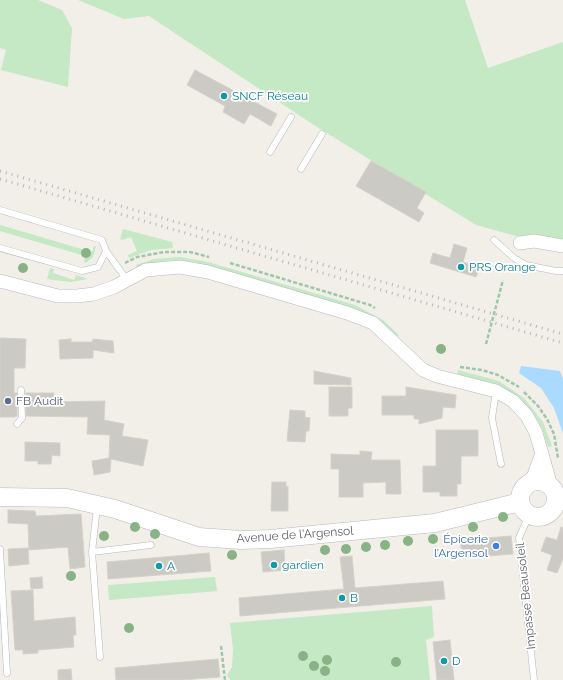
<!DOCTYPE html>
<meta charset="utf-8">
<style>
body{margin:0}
canvas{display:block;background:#f1efe8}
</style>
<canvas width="563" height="680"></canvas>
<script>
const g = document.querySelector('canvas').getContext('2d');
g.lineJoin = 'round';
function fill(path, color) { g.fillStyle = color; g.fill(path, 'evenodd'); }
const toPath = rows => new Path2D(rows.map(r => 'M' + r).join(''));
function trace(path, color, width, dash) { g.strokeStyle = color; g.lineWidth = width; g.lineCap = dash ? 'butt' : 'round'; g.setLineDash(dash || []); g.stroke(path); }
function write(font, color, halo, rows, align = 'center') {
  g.font = font + ' Raleway,sans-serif'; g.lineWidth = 3.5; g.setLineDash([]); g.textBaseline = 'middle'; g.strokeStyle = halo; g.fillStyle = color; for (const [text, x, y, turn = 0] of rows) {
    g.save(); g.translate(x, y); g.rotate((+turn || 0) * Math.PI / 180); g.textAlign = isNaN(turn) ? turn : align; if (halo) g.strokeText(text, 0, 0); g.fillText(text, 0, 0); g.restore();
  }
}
fill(toPath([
 [0,0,38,0,62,10,72,28,68,87,1,70,6,50,0,48],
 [78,0,465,0,488,68,563,42,563,239,516,236,476,225,317,127,149,16,124,19],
 [0,225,92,252,94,246,96,246,93,257,86,263,84,262,85,256,0,231],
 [123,229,172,242,173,248,151,250,129,258,128,255,137,251,131,237,122,240,120,239],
 [180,257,208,262,355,305,383,320,399,335,396,338,376,319,356,309,213,267,195,262,174,260,152,263,137,268,136,265,154,259],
 [50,268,54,269,53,273,74,280,76,275,88,279,71,282,47,279],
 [458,370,499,381,524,398,543,422,552,446,548,447,542,428,535,416,521,400,499,385,457,374],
 [215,577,217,591,109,600,108,585],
 [432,606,434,637,426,640,430,680,230,680,227,675,232,667,233,650,230,623]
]), '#c5e8c5');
fill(toPath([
 [521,366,560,371,563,379,563,433,554,408,541,388,519,373]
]), '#aadaff');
const building = toPath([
 [195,70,277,114,271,126,250,114,244,124,223,112,225,106,187,85,195,70],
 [371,161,426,192,417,208,424,213,419,222,356,186,371,161],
 [454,244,467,248,463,262,480,267,476,277,430,263,433,253,450,258,454,244],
 [0,338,26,339,25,368,14,368,14,393,17,393,17,416,14,417,0,417,0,338],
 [71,339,71,342,92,342,93,339,113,341,114,353,93,350,93,358,60,359,59,340,71,339],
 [314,371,351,378,351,385,314,384,314,371],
 [329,387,352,387,352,408,348,408,348,416,329,416,329,387],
 [406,387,456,395,455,408,443,407,442,418,419,424,419,419,414,419,414,415,382,415,382,396,406,396,406,387],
 [26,393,54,393,54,402,105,401,104,420,124,424,122,436,148,440,143,466,111,459,110,472,94,475,92,461,109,458,110,435,87,434,88,417,26,416,26,393],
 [290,410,305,411,305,417,310,418,309,431,306,431,305,442,287,441,290,410],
 [436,430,478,430,478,456,461,456,461,484,457,484,457,496,440,496,440,492,423,492,423,466,436,466,436,430],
 [25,442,60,443,60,456,52,455,51,464,38,464,38,461,25,461,25,442],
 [360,451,372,452,371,460,400,460,401,494,386,494,386,482,363,483,363,497,339,497,339,469,331,469,331,454,360,455,360,451],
 [272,482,286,482,286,487,288,486,288,511,271,511,272,482],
 [8,510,35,511,36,516,81,514,85,567,70,569,68,547,29,550,28,524,8,523,8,510],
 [561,527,563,528,563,559,557,573,547,570,552,555,541,551,546,537,557,540,561,527],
 [511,536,513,554,463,558,460,540,511,536],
 [28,548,29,564,9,566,8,549,28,548],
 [284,550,285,570,263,572,261,552,284,550],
 [209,553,211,571,108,579,107,562,209,553],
 [352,556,355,588,443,581,445,599,240,616,239,598,344,589,340,557,352,556],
 [42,577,43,588,31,589,30,578,42,577],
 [33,590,34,621,75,617,76,635,73,635,74,647,38,650,38,653,23,654,23,650,15,650,11,591,33,590],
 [450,640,454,680,437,680,433,642,450,640],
 [218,659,220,677,182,680,116,680,115,668,218,659],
 [71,669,72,680,58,680,58,670,71,669]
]);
fill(building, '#cccac5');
trace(building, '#d6d1c6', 1);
const lane = toPath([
 [270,152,291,117],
 [301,169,322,134],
 [0,210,102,240,106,251,127,280],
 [494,240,514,258,526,265,556,271,563,271],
 [0,248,82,271,98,267,106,251],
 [496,391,492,418,501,464],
 [17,424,22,418,21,390],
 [97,507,92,552,100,657],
 [529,515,519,538,534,680],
 [0,549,7,673],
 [92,552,151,545]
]);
const street = toPath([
 [520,243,534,241,563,246],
 [0,281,58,296,77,296,94,294,114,287,146,270,180,267,208,272,347,313,373,323,423,370,437,376,496,391,513,401,527,416,536,433,551,486],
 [528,484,534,475,542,453]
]);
const secondary = toPath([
 '520 499a18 18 0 1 1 36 0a18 18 0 1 1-36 0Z',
 [0,497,67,498,115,509,199,537,241,540,270,539,435,523,520,502]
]);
trace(lane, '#b5b8bc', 7);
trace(street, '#b5b8bc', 14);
trace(secondary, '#b6babf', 19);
trace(toPath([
 [125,263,137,257,164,252,190,252,209,257],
 [230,263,370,305,375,308],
 [486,344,503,280],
 [460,367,482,370,498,375,519,387],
 [524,392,538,406,547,419,554,434,558,458],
 [221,646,225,680]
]), '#9cc7a9', 2.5, [4, 2]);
trace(lane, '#fff', 6);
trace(street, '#fff', 13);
trace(secondary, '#fff', 18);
trace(toPath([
 [0,171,563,334],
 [0,179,563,343]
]), '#b6b7b8', 3, [1, 5]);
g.fillStyle = '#89b387';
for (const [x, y] of [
 [86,253],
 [23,268],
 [441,349],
 [503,517],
 [135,527],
 [473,527],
 [155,534],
 [104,536],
 [433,539],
 [408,541],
 [385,545],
 [366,547],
 [346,549],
 [325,550],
 [232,555],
 [71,576],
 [129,628],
 [303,656],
 [327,660],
 [396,662],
 [314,666],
 [325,671]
]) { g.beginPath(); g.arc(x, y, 5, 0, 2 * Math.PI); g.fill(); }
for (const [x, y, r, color] of [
 [224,96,4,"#0f9aa8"],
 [461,267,4,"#0f9aa8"],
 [8,401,4,"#5c6f8a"],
 [496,546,4,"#3f7fe0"],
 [274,565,4,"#0f9aa8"],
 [159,566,4,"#0f9aa8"],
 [342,598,4,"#0f9aa8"],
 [444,661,4,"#0f9aa8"]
]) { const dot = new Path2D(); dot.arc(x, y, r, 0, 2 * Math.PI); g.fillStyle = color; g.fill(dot); trace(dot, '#fff', 1.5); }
write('12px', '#0d838f', '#fff', [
 ["SNCF Réseau",232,96],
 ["PRS Orange",469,267],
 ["gardien",282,565],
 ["A",167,566],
 ["B",350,598],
 ["D",452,661]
], 'left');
write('12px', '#4e5e75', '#fff', [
 ["FB Audit",16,401]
], 'left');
write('12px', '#5f6368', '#fff', [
 ["Avenue de l'Argensol",295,535,-4],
 ["Impasse Beausoleil",526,596,-96]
]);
write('12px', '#366cbe', '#fff', [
 ["Épicerie",488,539],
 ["l’Argensol",488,553]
], 'right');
</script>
